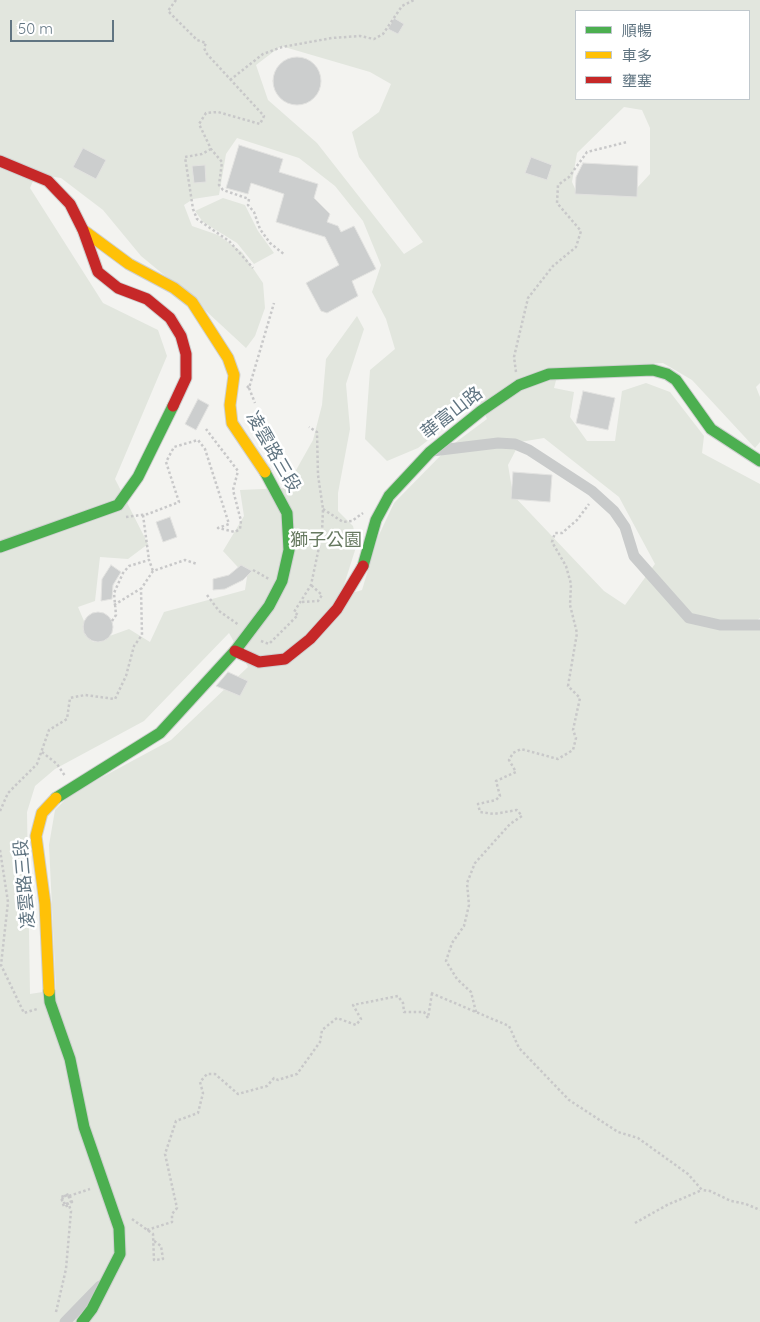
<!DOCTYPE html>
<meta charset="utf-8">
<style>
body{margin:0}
#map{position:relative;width:760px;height:1322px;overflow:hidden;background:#f3f3f0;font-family:Quicksand,"Noto Sans TC",sans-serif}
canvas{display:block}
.legend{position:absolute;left:575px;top:10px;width:175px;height:90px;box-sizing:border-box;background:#fff;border:1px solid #c0c8cd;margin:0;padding:6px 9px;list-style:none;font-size:15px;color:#617582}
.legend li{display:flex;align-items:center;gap:10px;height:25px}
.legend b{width:25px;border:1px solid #c0c8cd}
.scale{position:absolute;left:10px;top:20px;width:104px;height:22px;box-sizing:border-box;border:2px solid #617582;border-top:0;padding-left:6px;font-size:15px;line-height:18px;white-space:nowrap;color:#617582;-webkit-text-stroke:4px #fff;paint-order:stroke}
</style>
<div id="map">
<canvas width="760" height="1322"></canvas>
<ul class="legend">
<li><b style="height:6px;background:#4caf50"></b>順暢</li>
<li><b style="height:6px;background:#ffc107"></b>車多</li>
<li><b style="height:6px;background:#c62828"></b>壅塞</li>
</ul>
<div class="scale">50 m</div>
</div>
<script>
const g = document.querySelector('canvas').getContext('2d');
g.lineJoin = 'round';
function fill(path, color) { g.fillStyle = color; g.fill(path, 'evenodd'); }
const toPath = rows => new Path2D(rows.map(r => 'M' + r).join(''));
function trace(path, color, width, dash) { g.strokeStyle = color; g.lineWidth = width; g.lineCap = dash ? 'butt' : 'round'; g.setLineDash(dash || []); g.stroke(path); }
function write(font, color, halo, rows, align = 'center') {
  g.font = font + ' Quicksand,"Noto Sans TC",sans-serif'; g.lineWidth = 5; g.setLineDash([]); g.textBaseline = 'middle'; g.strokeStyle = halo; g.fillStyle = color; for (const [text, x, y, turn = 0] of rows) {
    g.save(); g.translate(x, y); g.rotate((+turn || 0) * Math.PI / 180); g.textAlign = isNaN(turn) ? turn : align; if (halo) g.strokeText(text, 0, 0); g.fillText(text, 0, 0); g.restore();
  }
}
fill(toPath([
 [0,0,760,0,760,383,756,387,760,397,760,442,755,448,692,380,663,363,559,369,554,388,574,392,570,417,587,441,615,441,622,391,646,383,670,392,704,436,702,453,760,484,760,618,756,621,760,622,760,1322,0,1322],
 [576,11,749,11,749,99,576,99],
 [281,46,370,72,391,84,379,112,352,132,359,157,423,242,404,254,317,143,268,100,256,65],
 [624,107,642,110,650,128,650,174,637,188,577,193,572,182,577,153],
 [237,138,299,158,335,186,363,221,381,265,372,292,386,319,395,349,370,370,365,439,387,461,418,448,479,401,487,419,448,448,394,503,378,537,362,590,345,595,344,585,357,544,353,526,338,511,338,493,350,429,346,384,364,329,357,316,326,359,322,405,313,440,286,488,240,490,244,516,223,551,247,577,245,590,164,612,150,642,129,629,93,642,78,607,95,601,100,557,128,559,148,544,115,479,167,356,158,330,103,303,30,188,36,174,61,178,103,210,141,256,192,298,246,348,255,336,265,308,263,283,242,252,218,235,192,226,184,205,193,199,219,195,226,154],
 [544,438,619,497,655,564,625,605,604,591,513,495,508,465,520,442],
 [229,633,248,667,171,740,71,794,55,810,49,845,56,990,30,994,27,812,35,786,55,769,144,721],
 [223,198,245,205,258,231,274,253,254,264,237,243,203,222,195,211]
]), '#e2e6de');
const building = toPath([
 [394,18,404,24,398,34,388,29,394,18],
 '273 81a24 24 0 1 1 48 0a24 24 0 1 1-48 0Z',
 [239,145,283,159,279,172,318,184,314,198,330,214,327,222,338,226,341,232,354,226,376,269,352,281,358,296,327,313,321,311,306,283,339,265,325,237,276,222,284,194,251,183,248,194,226,188,239,145],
 [83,148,106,160,96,179,73,167,83,148],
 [531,157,552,165,547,180,525,173,531,157],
 [583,163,638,166,637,197,575,194,576,177,583,163],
 [205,165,206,182,194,183,192,166,205,165],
 [583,391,615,398,608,430,576,423,583,391],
 [198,399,209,405,196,430,185,424,198,399],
 [513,472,552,475,550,502,511,499,513,472],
 [170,517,177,537,163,542,156,522,170,517],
 [111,565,121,572,113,585,112,599,101,601,102,579,111,565],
 [241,565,252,571,243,580,225,589,213,590,213,579,229,575,241,565],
 '83 627a15 15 0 1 1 30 0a15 15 0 1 1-30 0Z',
 [228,672,248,681,240,696,216,686,228,672]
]);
fill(building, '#cccece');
trace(building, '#e2e2e0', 1);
const fast = toPath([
 [0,547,118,505,138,477,173,406],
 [363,566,376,520,389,496,430,452,481,411,519,385,549,374,653,370,667,374,676,380,711,429,760,461],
 [56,798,160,733,235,651,269,606,282,581,289,550,287,513,265,472],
 [49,991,50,1002,70,1059,84,1127,119,1228,120,1254,92,1309,82,1322]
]);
const slow = toPath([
 [83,230,129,264,174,288,192,302,228,358,234,375,230,405,232,423,265,472],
 [49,991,45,904,36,836,42,813,56,798]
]);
const jam = toPath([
 [0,161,48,181,70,204,83,230,98,272,118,288,147,299,170,318,181,336,186,354,186,378,173,406],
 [235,651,259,662,285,659,310,639,337,609,363,566]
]);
trace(fast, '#cfd0d0', 13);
trace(slow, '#cfd0d0', 13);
trace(jam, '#cfd0d0', 13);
trace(toPath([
 [176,0,168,11,197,40,206,43,204,48,207,54,264,116,260,124,218,112,206,113,199,124,211,149,222,162,219,185,223,190,249,199,248,205,254,212,260,229,270,243,285,255],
 [230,80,263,54,282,47,332,38,360,36,374,39,383,34,402,6,414,0],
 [211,149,202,154,185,157,193,209,197,219,229,241,253,268],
 [516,372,514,357,528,298,553,266,576,247,581,231,557,203,558,185,569,177,587,152,627,142],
 [247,386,249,388,274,303],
 [249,388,255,403],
 [323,509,343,522,352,521,363,513],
 [143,515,149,560],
 [126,517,148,514,179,502,166,462,174,447,198,440,205,449,229,524,218,528,235,532,240,529,241,521,233,490,238,471,206,429],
 [253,570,269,579],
 [207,595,219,611,239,625],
 [302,602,318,601,322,595,311,585],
 [114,605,140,589],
 [112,621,116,615,114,593,123,573,129,566,149,560,153,571],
 [261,641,269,644,298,615,294,612,311,585,322,533,323,509,318,475,317,432,309,427],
 [42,752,57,764,65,776],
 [0,811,8,793,37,764,49,730,67,719,70,698,85,695,115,699,126,676,134,646,142,635,141,589,153,571,185,560,197,564],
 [0,850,8,902,1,965,24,1013,37,1009],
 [431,993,509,1026,519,1048,569,1100,618,1132,638,1138,688,1174,702,1190,710,1191,731,1201,746,1204,760,1210],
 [476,1012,471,992,457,979,446,961,452,943,464,926,469,905,467,883,475,863,510,824,522,816,517,810,494,814,480,812,478,804,496,800,500,796,496,781,516,772,509,760,513,753,521,749,558,759,573,750,576,738,573,730,580,698,568,686,577,633,570,605,571,584,566,566,552,542,555,533,562,533,577,520,589,504],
 [69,1196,90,1189],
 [132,1219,153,1234,154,1260,163,1259,161,1246,153,1240],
 [635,1223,667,1205,702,1190],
 [147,1230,172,1222,172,1214,177,1208,165,1154,176,1121,198,1113,203,1093,200,1082,207,1074,215,1074,238,1094,267,1086,274,1078,278,1080,297,1074,320,1042,322,1030,337,1018,356,1025,361,1019,353,1005,398,996,403,1003,404,1012,424,1012,428,1018,432,993],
 [56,1312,66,1269,71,1211,69,1205,64,1207,61,1197,69,1194,72,1202,65,1205,62,1197,68,1195,71,1202,66,1204]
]), '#c8c8c9', 2.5, [2.5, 2.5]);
trace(toPath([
 [432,451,498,443,515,444,529,450,592,491,614,511,625,527,634,556,689,618,720,625,760,625],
 [65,1322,100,1286]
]), '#c9cbcb', 11);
trace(fast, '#4caf50', 11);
trace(slow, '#ffc107', 11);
trace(jam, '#c62828', 11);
write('18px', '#617582', '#fff', [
 ["華富山路",452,413,-38],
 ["凌雲路三段",273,452,60],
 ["凌雲路三段",25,884,-95]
]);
write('18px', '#677960', '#fff', [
 ["獅子公園",326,541]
]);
</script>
